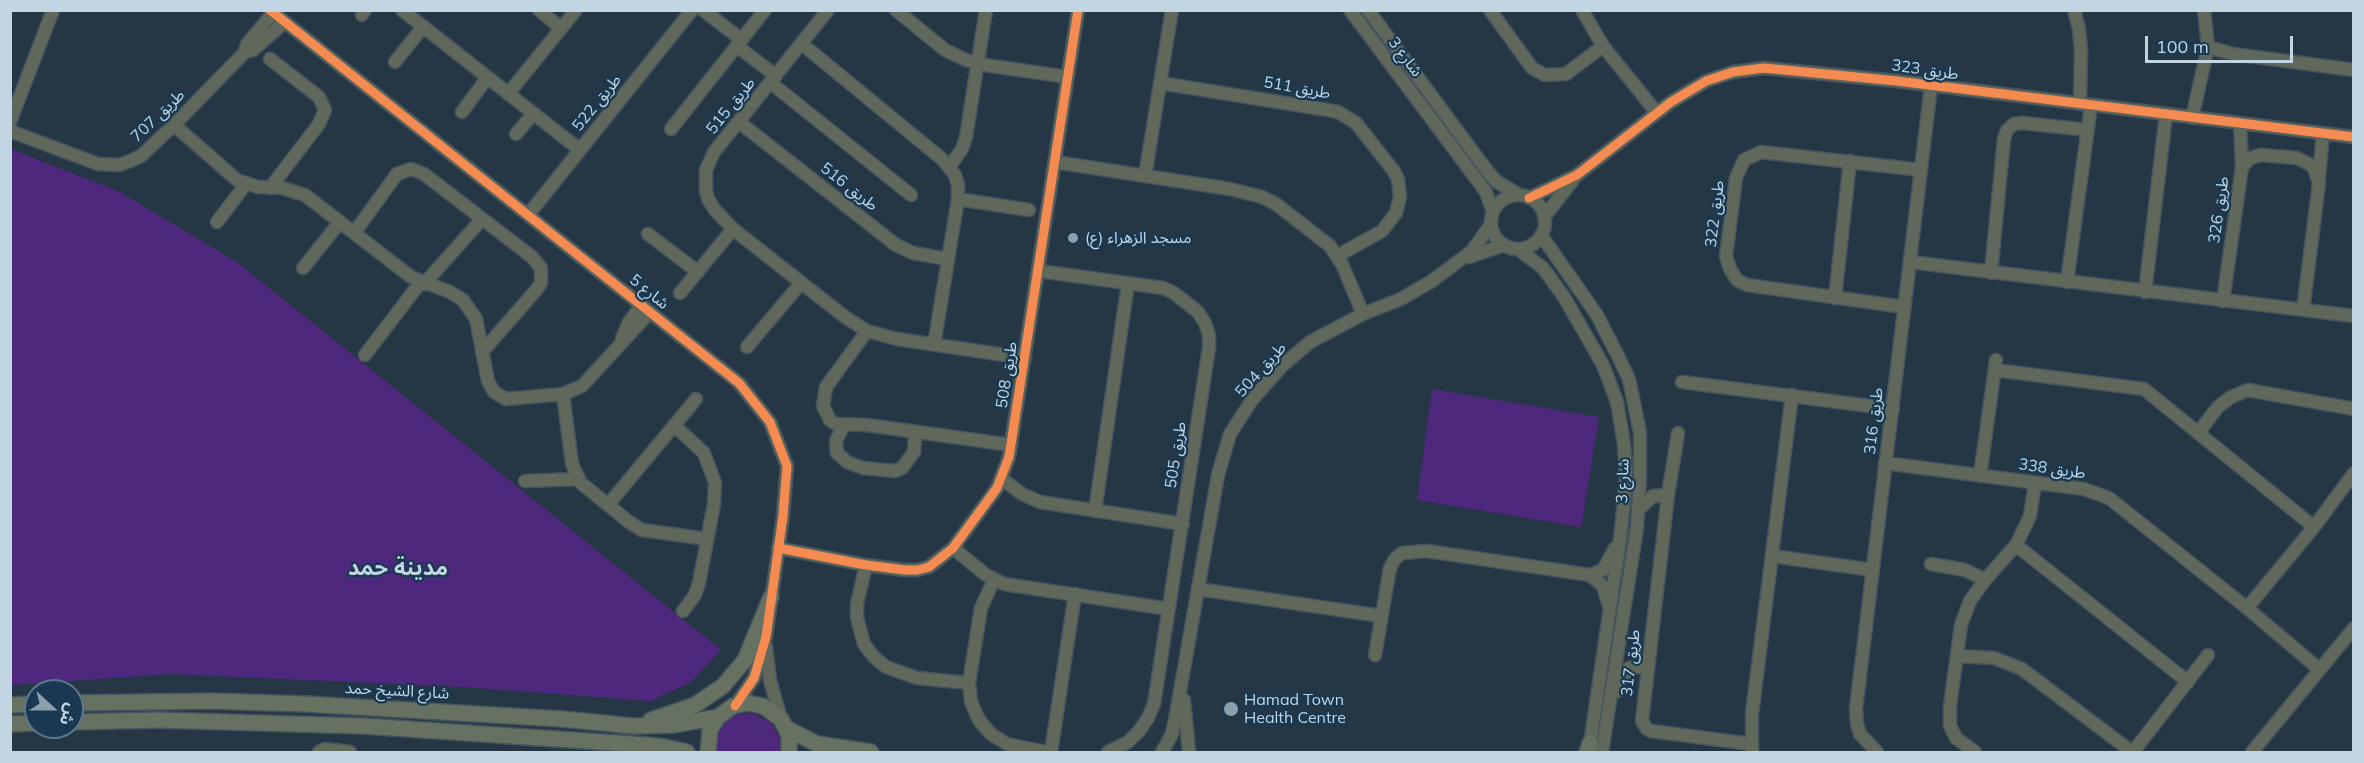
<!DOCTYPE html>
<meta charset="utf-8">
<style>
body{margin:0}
#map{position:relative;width:2364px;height:763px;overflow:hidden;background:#253744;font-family:Mulish,"Noto Sans Arabic",sans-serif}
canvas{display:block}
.frame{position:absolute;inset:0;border:12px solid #c2d5e3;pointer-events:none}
.north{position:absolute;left:24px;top:679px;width:60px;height:60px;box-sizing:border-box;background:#183951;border:2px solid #5c778b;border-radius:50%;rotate:111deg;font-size:16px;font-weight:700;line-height:24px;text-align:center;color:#c2d5e3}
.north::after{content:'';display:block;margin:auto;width:21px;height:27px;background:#8b9eab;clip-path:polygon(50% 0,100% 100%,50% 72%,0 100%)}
.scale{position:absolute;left:2145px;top:36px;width:148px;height:27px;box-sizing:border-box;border:3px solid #c2d5e3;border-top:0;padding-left:8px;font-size:18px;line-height:21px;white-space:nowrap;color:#c2d5e3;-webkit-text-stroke:4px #183951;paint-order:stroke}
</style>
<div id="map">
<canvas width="2364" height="763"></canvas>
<div class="frame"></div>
<div class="north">ش</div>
<div class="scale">100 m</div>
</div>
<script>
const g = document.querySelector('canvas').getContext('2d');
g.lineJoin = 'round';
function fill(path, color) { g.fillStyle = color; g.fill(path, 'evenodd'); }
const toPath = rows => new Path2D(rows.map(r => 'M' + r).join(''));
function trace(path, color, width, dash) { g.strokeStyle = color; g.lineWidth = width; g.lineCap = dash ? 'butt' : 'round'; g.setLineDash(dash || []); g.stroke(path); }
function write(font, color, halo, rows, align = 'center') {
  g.font = font + ' Mulish,"Noto Sans Arabic",sans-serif'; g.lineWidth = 4.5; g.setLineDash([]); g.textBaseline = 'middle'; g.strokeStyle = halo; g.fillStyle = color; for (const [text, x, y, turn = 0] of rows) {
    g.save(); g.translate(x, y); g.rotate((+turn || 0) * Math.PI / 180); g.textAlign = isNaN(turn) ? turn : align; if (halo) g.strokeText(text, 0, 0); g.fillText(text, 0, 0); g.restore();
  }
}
fill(toPath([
 [11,149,118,191,238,263,721,650,690,683,650,701,464,687,172,674,11,685],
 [1432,389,1599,417,1581,527,1417,500],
 [742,714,754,714,771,723,780,739,779,752,717,752,717,738,722,727,731,718]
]), '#4e287d');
const minor = toPath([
 [270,10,739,383,770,422,787,466,783,516,766,637,754,678,735,706],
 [402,10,580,150],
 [539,10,561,28],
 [703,10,742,40],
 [828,10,714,152,706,170,706,190,708,199,715,210,733,229,845,317,867,331,897,339,1025,358],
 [896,10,945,50,966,60,985,65,1068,77],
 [1350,10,1486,192,1493,212],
 [1368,10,1485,168,1496,181,1519,195],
 [1490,10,1532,68,1545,75,1566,74,1603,46],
 [1582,10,1603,46,1657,113],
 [2074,10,2079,29,2081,50,2080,104],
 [2204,10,2208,47,2233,54,2354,70],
 [362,15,365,10],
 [802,44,942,159,955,175,958,185,958,199,934,345],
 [737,46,776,76],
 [245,52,247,44,273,13],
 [270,59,319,97,325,110,319,124,270,188],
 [395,62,423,27],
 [771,83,911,195],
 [1160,83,1328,110,1338,112,1356,123,1393,170,1398,179,1400,197,1396,213,1382,231,1337,256],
 [508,94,576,10],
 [462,112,487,78],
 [2192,118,2208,47],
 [10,122,53,10],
 [739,122,896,245,913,253,948,259],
 [2240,123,2242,167],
 [174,125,237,180,258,187,282,188,305,195,411,277,450,292,463,300,476,319,488,381,494,392,506,399,563,394,582,386,650,312],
 [671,129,765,10],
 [10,131,98,164,119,165,130,161,141,156,174,125,245,52,253,50,285,22],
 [516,134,533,114],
 [1055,162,1230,189,1262,197,1276,204,1330,246,1342,264,1363,314],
 [950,166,962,149,966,137,986,10],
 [1145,176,1172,10],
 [2319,177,2323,133],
 '1491 222a27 27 0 1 1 54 0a27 27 0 1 1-54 0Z',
 [1529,198,1577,175,1671,102,1706,81,1733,72,1764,68,1897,81,2354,137],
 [958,199,1029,210],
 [528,215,692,10],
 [1544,217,1573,180],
 [217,222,246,184],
 [354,233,397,174,411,169,424,174,532,257,541,268,541,283,537,289,482,352],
 [648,234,698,272],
 [1541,235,1597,315,1617,354,1629,379,1640,433,1640,479,1637,527,1602,752],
 [1518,249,1543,268,1564,297,1603,365,1617,402,1624,444,1626,478,1621,532,1589,751],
 [1469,257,1504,245],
 [1910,262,2354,316],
 [303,268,340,222],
 [1039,271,1163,288,1174,293,1198,312,1205,323,1209,335,1209,348,1154,704,1148,718,1139,731,1128,742,1108,752],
 [1991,273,2004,139,2007,130,2014,124,2023,123,2088,130],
 [2067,282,2091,105],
 [424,284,482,219],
 [2145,292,2166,115],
 [680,293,733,229],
 [1835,298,1850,161],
 [2223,301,2242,167,2250,158,2261,155,2297,158,2313,166,2319,183,2303,310],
 [1904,307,1747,285,1737,280,1730,269,1726,256,1736,178,1744,160,1761,152,1921,170],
 [867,331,826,387,823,406,830,420,836,424,867,425,1011,445],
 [622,338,629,322,642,305],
 [747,347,801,283],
 [365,355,420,283],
 [1995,370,2144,389,2314,527],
 [1682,382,1893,409],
 [563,394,572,464,581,483,629,522,642,530,707,539],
 [844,424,836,441,837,453,847,462,863,468,895,471,902,468,914,452,915,433],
 [674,425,704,453,715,483,714,504,699,583,695,595,683,611],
 [1678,433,1668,495,1642,721,1647,729,1651,731,1751,744],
 [2198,433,2218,407,2231,397,2248,390,2354,409],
 [1885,463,2084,489,2109,498,2247,608,2319,669],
 [1980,476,1996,360],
 [1002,479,1022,494,1040,502,1183,524],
 [525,481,578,479],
 [608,505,696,399],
 [1638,510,1653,496,1668,495],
 [1095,511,1128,283],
 [2016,545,2188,682],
 [778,548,866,565,905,570,917,570,929,567,953,548,997,488,1009,457,1078,10],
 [953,548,986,575,1004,584,1169,609],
 [1772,556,1873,570],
 [1931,564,1965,570,1985,580],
 [866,565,857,604,857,618,864,644,874,657,886,667,917,678,969,683],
 [1590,575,1603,586,1609,606],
 [994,580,981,608,969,683,971,702,979,720,991,734,1007,744,1046,752],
 [1198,589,1381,616],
 [2247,608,2314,527,2354,473],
 [766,647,770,680,781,719],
 [1375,655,1390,568,1395,559,1402,553,1427,551,1590,575,1603,570,1615,548],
 [1957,656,1994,658,2022,669,2132,752],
 [1619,691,1620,682,1629,668,1647,666],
 [1184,700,1189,752],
 [319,752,325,749,350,752],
 [1051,752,1075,594],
 [1162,752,1172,734,1175,720,1218,475,1230,434,1252,400,1282,366,1310,342,1363,314,1401,299,1432,281,1472,251,1491,224],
 [1752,752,1752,714,1792,395],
 [1877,752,1860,734,1857,724,1856,709,1931,86],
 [1975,752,1956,738,1950,726,1950,706,1961,625,1970,601,1985,580,2016,545,2030,516,2035,483],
 [2133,752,2208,655],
 [2252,752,2354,628]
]);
const major = toPath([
 [72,703,211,701,305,704,562,719,633,726,674,725,718,717],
 [10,705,36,704],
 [651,720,695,705,723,686,745,660,771,597],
 [72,722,158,720,363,726,646,745,665,747,687,752],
 [10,724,36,723],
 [786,728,817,744,871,752],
 [708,752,710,730,718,717,733,706,748,703,763,706,781,719,789,735,789,752],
 [1587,752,1590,743]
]);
trace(minor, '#44535e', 15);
trace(major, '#44535e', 18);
trace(minor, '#60675b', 12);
trace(major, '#667161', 15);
trace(toPath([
 [270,10,739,383,770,422,787,466,783,516,766,637,754,678,735,706],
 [1529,198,1577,175,1671,102,1706,81,1733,72,1764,68,1897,81,2354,137],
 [778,548,866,565,905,570,917,570,929,567,953,548,997,488,1009,457,1078,10]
]), '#f68b52', 9);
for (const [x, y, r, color] of [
 [1073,238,6,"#8b9eab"],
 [1231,709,8,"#8b9eab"]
]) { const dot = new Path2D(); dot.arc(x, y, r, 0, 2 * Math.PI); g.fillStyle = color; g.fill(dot); trace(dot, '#183951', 2); }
write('16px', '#c2d5e3', '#183951', [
 ["شارع 3",1405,57,53],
 ["طريق 323",1925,70,8],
 ["طريق 511",1297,88,10],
 ["طريق 522",597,103,-51],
 ["طريق 515",731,106,-51],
 ["طريق 707",158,116,-44],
 ["طريق 516",849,187,38],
 ["طريق 326",2219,210,-82],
 ["طريق 322",1715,214,-83],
 ["شارع 5",649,292,39],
 ["طريق 504",1261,370,-48],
 ["طريق 508",1007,375,-81],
 ["طريق 316",1874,421,-83],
 ["طريق 505",1176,455,-81],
 ["طريق 338",2052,469,8],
 ["شارع 3",1623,481,-88],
 ["طريق 317",1631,663,-83],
 ["شارع الشيخ حمد",397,691,3]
]);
write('16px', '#c2d5e3', '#183951', [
 ["مسجد الزهراء (ع)",1085,238],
 ["Hamad Town",1244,700],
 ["Health Centre",1244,718]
], 'left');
write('bold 22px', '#c2d5e3', '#183951', [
 ["مدينة حمد",398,568]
]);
</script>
